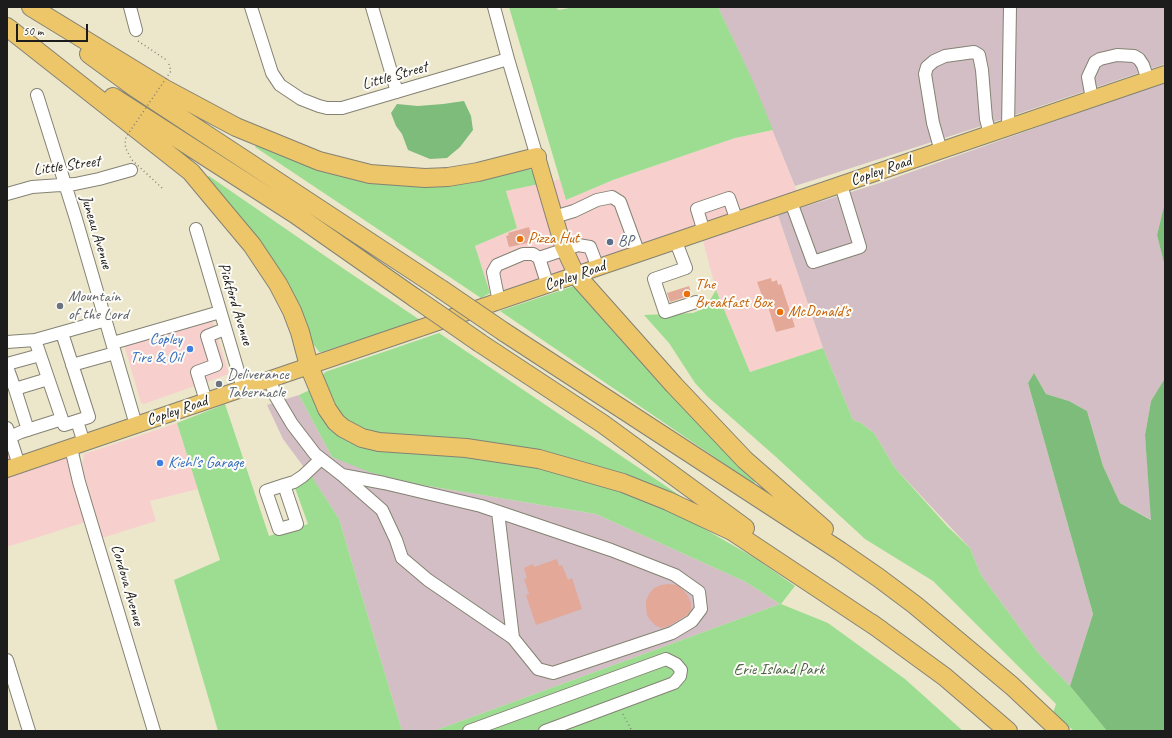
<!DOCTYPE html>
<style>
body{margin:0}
#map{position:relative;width:1172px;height:738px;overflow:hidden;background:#ece7cb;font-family:Caveat,sans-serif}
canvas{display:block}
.frame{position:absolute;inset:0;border:8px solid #1c1c1c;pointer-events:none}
.scale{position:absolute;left:16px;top:24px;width:72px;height:18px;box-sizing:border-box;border:2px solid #1c1c1c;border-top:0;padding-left:5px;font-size:12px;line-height:14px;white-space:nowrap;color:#1c1c1c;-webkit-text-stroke:3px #fdfcf7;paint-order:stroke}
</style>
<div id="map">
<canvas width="1172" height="738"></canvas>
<div class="frame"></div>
<div class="scale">50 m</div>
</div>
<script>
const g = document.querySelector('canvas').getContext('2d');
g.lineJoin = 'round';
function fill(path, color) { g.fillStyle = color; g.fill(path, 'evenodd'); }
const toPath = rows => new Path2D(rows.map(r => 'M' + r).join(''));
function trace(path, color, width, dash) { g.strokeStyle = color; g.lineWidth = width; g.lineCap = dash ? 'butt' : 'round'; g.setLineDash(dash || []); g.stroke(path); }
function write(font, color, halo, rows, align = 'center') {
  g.font = font + ' Caveat,sans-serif'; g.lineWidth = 4; g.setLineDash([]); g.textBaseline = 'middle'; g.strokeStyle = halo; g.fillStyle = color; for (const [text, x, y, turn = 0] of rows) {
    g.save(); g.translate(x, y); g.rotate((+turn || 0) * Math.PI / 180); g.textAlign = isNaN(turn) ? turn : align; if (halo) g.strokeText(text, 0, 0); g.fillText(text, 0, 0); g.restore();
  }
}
fill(toPath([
 [773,130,799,197,492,298,475,246,517,228,506,191,560,179,566,200,613,180,735,138],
 [778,215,823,348,750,372,716,290,703,241],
 [212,319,229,374,144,404,141,403,124,345],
 [177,423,198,489,150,501,156,521,102,538,82,466,84,454],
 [7,428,19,465,71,448,92,520,7,547]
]), '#f7d0ce');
fill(toPath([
 [718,7,1165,7,1165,64,991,123,795,186,753,82],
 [1165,82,1165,202,1157,235,1165,267,1165,378,1151,401,1145,435,1152,520,1120,503,1103,466,1087,411,1069,401,1046,394,1034,373,1028,383,1093,614,1070,686,1039,654,981,575,970,548,895,468,874,433,861,423,853,420,823,348,778,215,883,182],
 [299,395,332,457,422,485,596,514,746,582,780,604,434,731,402,731,339,519,315,482,283,439,267,405]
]), '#d2bec4');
fill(toPath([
 [509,7,555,7,559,10,574,7,718,7,753,81,773,130,735,138,613,180,566,200],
 [258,143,352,177,525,166,536,173,539,184,506,191,517,228,475,246,490,293,481,298,255,147],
 [209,176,344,269,420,320,322,352,319,352,312,342,290,289,273,260,246,223,204,180],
 [577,285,708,434,755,482,754,484,500,311],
 [716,290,750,372,823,348,853,420,861,423,874,433,895,468,948,527,970,548,981,575,1039,654,1070,686,1107,731,1074,731,1053,713,1056,704,933,581,865,539,776,457,708,397,695,383,669,343,644,315,693,313,705,308],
 [439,333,688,501,639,480,367,434,342,419,323,383,323,375,325,372],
 [312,389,344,437,554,468,668,508,755,558,795,586,781,604,828,623,905,679,963,731,434,731,780,604,746,582,596,514,422,485,369,472,332,457,299,395],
 [225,404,269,536,308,524,295,488,312,477,339,519,402,731,218,731,174,580,220,560,177,423]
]), '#9ddd92');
fill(toPath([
 [464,101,471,116,473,130,460,147,447,158,430,159,408,150,402,134,396,126,391,113,397,104,418,106,443,104],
 [1165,202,1165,267,1157,235],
 [1034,373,1046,394,1069,401,1087,411,1103,466,1120,503,1151,520,1145,435,1151,401,1165,378,1165,731,1107,731,1070,686,1093,614,1028,383]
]), '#7ebc7c');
fill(toPath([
 [529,227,533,242,509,247,506,236,509,235,508,233],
 [771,278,772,282,777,280,778,285,781,284,795,327,776,332,766,300,764,301,757,282],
 [689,286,692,295,670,302,667,293],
 [557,559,559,566,562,565,568,580,572,578,582,609,536,625,526,595,529,594,524,579,527,578,524,568,533,564,534,567],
 [669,584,677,585,684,591,688,596,691,603,691,610,687,615,669,626,662,628,656,626,651,621,647,615,646,608,646,601,649,594,654,588,661,585]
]), '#e3a897');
const minor = toPath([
 [130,7,136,30],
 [251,7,272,73,280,85,301,99,319,106,327,108,342,108,508,59],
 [372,7,397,92],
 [494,7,508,59,537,157],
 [37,95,76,219,136,425],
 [1092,99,1088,77,1095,62,1100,59,1117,55,1134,56,1139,59,1143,65,1148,80],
 [1008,128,1010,7],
 [941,151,933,123,925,74,927,67,934,61,945,56,974,52,979,55,982,70,986,119,990,134],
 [7,194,32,187,75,184,99,179,131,170],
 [791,202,813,262,860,247,841,185],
 [554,217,574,211,597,200,612,197,620,202,639,254],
 [196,229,243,388],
 [704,232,697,209,729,198,737,221],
 [676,242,686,268,654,279,665,312,696,302],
 [539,258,548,286],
 [499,302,493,272,497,265,523,254,533,254,539,258,578,245,590,247,598,268],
 [35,340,64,425,89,417,62,333],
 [7,342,35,340,106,320],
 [113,343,220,312],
 [7,364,40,355],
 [72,365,115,353],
 [7,367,15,389],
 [270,380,276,397,292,424,315,454,342,475,384,483,481,506,611,550,675,575,699,592,701,609,692,621,672,633,553,673,538,669,513,638,428,580,402,558,396,540,382,510,342,475],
 [206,401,197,372,216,365,207,336,225,329],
 [77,421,84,443],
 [7,428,19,465],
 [28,430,15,389,48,379],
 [10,437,21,432,62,419],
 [71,448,79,482,154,731],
 [284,485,297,524,279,529,266,491,284,485,294,482,303,476,321,459],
 [498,512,513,638],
 [7,660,29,731],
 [469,731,666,659,676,664,681,670,680,676,674,683,545,731]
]);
const major = toPath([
 [537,157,563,246,577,276],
 [7,469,1165,74]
]);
const highway = toPath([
 [31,7,165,89,236,127,319,161,370,174,425,178,448,177,478,172,537,157],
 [7,27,191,172,226,214,252,245,278,284,292,311,300,332,309,366,327,409,336,422,343,428,362,438,379,442,466,448,539,459,623,483,668,501,732,531,881,630],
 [89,54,134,87,441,289],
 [113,97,295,214,415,298],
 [577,276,674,385,745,460,824,529],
 [504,332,840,551,879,578,915,605,1012,686,1060,731],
 [480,343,603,424,745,528],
 [871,623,945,677,1008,731]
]);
trace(minor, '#848274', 14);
trace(major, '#848274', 18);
trace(highway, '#848274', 20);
trace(toPath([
 [138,41,168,61],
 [623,714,632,731]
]), '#848274', 1.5, [1, 3]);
trace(minor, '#fff', 12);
trace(major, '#ecc669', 16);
trace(highway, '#ecc669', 18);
const highwayBridge = toPath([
 [441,289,504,332],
 [415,298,480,343]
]);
trace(highwayBridge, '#848274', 20, []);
trace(toPath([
 [162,188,132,160,126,149,125,144,126,137,171,71,168,61]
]), '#848274', 1.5, [1, 3]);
trace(highwayBridge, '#ecc669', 18);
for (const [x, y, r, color] of [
 [520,239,4,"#e8710a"],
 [610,242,4,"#5c6f8a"],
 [687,294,4,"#e8710a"],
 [60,306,4,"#6b7280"],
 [780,312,4,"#e8710a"],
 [190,349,4,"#3f7fe0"],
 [219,384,4,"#6b7280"],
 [160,463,4,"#3f7fe0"]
]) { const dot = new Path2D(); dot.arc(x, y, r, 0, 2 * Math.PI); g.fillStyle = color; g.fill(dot); trace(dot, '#fdfcf7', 1.5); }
write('16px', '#1c1c1c', '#fdfcf7', [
 ["Little Street",395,76,-16],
 ["Little Street",67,166,-8],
 ["Copley Road",881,171,-19],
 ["Juneau Avenue",96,232,73],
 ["Copley Road",575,276,-19],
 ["Pickford Avenue",235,304,73],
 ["Copley Road",177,411,-19],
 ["Cordova Avenue",127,585,74]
]);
write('16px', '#c56008', '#fdfcf7', [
 ["Pizza Hut",528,239],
 ["The",695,285],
 ["Breakfast Box",695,303],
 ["McDonald's",788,312]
], 'left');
write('16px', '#4e5e75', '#fdfcf7', [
 ["BP",618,242]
], 'left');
write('16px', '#5b616d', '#fdfcf7', [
 ["Mountain",68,297],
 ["of the Lord",68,315],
 ["Deliverance",227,375],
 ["Tabernacle",227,393]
], 'left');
write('16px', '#366cbe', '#fdfcf7', [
 ["Copley",182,340],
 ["Tire & Oil",182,358],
 ["Kiehl's Garage",168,463,"left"]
], 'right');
write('16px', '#496045', '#fdfcf7', [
 ["Erie Island Park",779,670]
]);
</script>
